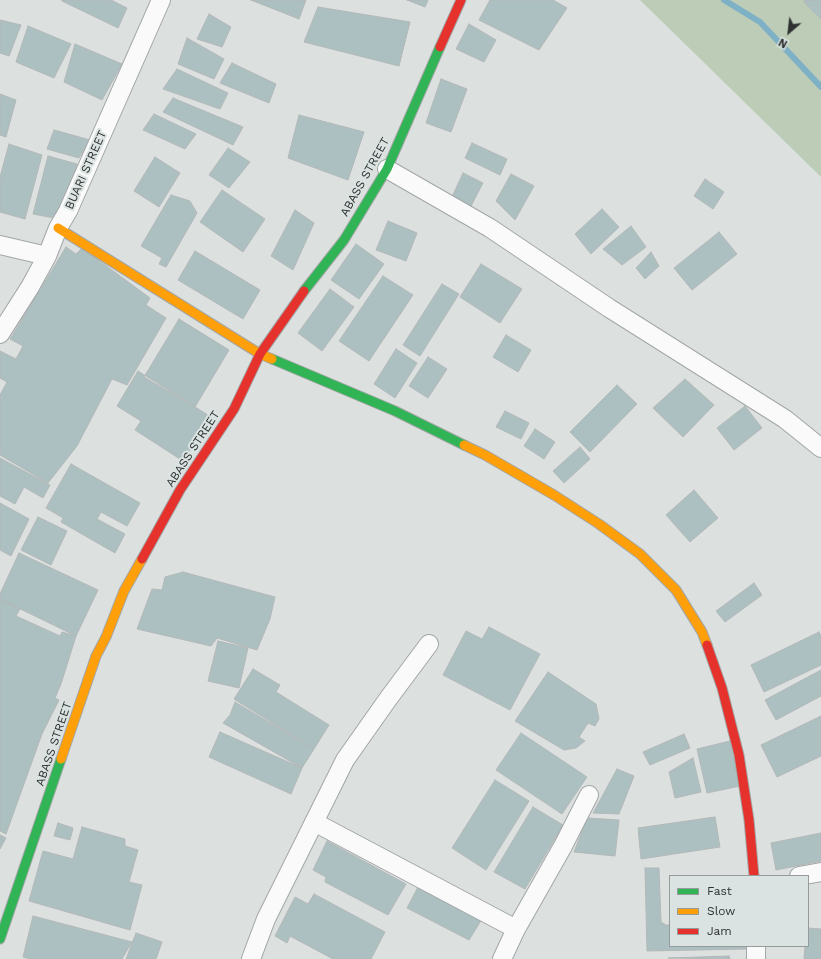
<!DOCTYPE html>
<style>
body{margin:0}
#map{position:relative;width:821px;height:959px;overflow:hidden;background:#dce1e0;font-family:"Work Sans",sans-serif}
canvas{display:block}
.legend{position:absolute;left:669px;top:875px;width:140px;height:72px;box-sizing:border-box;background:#dae3e1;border:1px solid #959c9b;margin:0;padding:5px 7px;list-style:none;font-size:12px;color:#2e3231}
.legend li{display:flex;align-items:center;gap:8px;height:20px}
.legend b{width:20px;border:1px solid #959c9b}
.north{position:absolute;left:769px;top:12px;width:40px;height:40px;-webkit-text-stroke:3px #dae3e1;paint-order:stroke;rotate:208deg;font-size:11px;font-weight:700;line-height:16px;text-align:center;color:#2e3231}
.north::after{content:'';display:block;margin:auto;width:14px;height:18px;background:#2e3231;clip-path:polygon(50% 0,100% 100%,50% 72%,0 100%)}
</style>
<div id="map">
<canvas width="821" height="959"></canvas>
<ul class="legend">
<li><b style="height:5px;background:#30b455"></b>Fast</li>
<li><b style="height:5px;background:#ff9f0a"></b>Slow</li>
<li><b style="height:5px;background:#e5322d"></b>Jam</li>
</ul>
<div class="north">N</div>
</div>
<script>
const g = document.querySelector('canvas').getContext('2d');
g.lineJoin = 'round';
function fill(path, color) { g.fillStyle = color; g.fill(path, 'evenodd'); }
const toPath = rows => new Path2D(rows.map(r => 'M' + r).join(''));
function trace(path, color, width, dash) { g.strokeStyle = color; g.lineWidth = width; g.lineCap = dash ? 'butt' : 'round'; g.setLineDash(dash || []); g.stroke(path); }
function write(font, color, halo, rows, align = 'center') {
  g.font = font + ' "Work Sans",sans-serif'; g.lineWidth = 4; g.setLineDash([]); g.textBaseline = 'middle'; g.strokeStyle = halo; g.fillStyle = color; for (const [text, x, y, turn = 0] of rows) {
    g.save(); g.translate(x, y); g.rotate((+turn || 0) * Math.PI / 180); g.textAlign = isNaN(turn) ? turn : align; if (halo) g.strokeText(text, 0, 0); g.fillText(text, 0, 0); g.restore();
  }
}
fill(toPath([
 [640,0,814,0,821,6,821,177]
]), '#bdccb6');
trace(toPath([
 [724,0,760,22,821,87]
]), '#7eb0c6', 6);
const building = toPath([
 [62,0,111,0,127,8,118,28,62,1,62,0],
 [251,0,306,0,299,19,251,0],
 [407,0,428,0,425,7,407,0],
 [490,0,553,0,567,8,539,50,479,20,490,0],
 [805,0,821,0,821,19,804,2,805,0],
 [318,7,410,22,399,66,304,42,318,7],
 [209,14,231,27,222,47,197,39,209,14],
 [0,20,21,25,9,56,0,53,0,20],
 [469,24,496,40,484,62,456,49,469,24],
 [28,26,71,44,54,78,16,62,28,26],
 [187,38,224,59,214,79,178,64,187,38],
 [75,44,122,64,102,100,64,82,75,44],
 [232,63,276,84,269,103,220,83,232,63],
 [177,69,228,93,220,109,163,89,177,69],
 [441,79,467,89,451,132,426,123,441,79],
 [0,94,16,100,6,137,0,135,0,94],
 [173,98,243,127,233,145,163,112,173,98],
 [154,114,196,134,185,149,143,130,154,114],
 [299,115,364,132,348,180,288,158,299,115],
 [54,130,90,140,79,158,47,149,54,130],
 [472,143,507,159,500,175,465,158,472,143],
 [9,144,42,155,25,219,0,212,0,177,9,144],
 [228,148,250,162,229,188,209,175,228,148],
 [48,156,77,164,59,219,33,214,48,156],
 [155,157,180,173,159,207,134,191,155,157],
 [463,173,483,183,470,208,451,199,463,173],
 [511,174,534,186,515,220,496,201,511,174],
 [705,179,724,192,713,209,694,196,705,179],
 [222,190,265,219,243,252,200,222,222,190],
 [171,195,190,201,197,213,166,267,159,264,162,258,141,246,171,195],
 [602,209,619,227,591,254,575,234,602,209],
 [295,210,314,223,293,270,271,256,295,210],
 [388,221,417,233,406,261,376,250,388,221],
 [631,226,646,247,622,265,603,249,631,226],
 [719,232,737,254,692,290,674,268,719,232],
 [356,244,384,264,359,299,331,280,356,244],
 [66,247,76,254,82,248,150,298,146,305,166,318,127,385,112,379,77,446,48,483,0,455,0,395,7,382,0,378,0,351,16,359,23,346,10,339,66,247],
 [195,251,260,290,243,319,178,280,195,251],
 [651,252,659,266,645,279,636,268,651,252],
 [481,264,522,289,500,323,460,297,481,264],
 [383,276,413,295,369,361,339,341,383,276],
 [442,284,459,294,420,356,403,345,442,284],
 [330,289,354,307,322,351,298,333,330,289],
 [179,319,229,350,195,407,144,377,179,319],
 [506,335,531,350,518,372,493,357,506,335],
 [396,349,417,363,395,398,374,384,396,349],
 [428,357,447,369,428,398,409,386,428,357],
 [138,371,211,417,183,461,135,430,141,421,117,406,138,371],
 [685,379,714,405,683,437,653,408,685,379],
 [617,385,637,404,590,452,570,432,617,385],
 [745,406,762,428,734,450,717,428,745,406],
 [505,411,529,423,521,439,496,427,505,411],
 [535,429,555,442,544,459,524,446,535,429],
 [580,447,590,459,564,483,553,471,580,447],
 [0,458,50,485,43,498,24,487,15,504,0,496,0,458],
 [71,464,140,503,127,526,101,512,97,519,125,534,115,553,61,522,63,518,46,508,71,464],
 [694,490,718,518,690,542,666,515,694,490],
 [0,503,29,519,11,556,0,550,0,503],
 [38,517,67,531,51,565,21,550,38,517],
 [19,553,98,590,76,636,0,599,0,594,19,553],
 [183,572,275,597,270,619,257,650,217,638,211,646,137,629,152,589,162,590,165,577,183,572],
 [754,583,762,595,725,622,716,611,754,583],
 [0,599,20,609,16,616,60,636,62,632,76,636,61,684,55,698,59,700,42,734,6,834,0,831,0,599],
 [489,627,540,654,510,710,443,675,466,631,482,639,489,627],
 [819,632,821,636,821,665,764,692,751,665,819,632],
 [218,641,248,648,239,688,208,681,218,641],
 [253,669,280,685,276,692,329,725,314,749,234,699,253,669],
 [821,670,821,696,776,720,765,700,821,670],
 [548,672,596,704,599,719,595,726,588,723,579,737,585,741,576,748,564,750,515,721,548,672],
 [235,702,314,749,302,768,223,723,230,715,235,702],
 [821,716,821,756,777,777,761,745,821,716],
 [220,732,302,768,291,794,209,757,220,732],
 [521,733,587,777,562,814,496,770,521,733],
 [684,734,690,748,650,765,643,752,684,734],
 [730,741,740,786,707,793,697,749,730,741],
 [693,758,701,792,675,798,669,772,693,758],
 [617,769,634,776,619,814,593,813,617,769],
 [495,780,529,801,486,870,452,848,495,780],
 [533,807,563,825,525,889,494,872,533,807],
 [715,817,720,847,641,859,638,828,715,817],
 [587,818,619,820,615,856,574,852,587,818],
 [58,823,73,828,70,840,54,836,58,823],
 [82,827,125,839,125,846,138,850,129,882,142,885,130,930,29,901,43,851,73,859,82,827],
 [821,833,821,861,776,870,771,843,821,833],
 [0,835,6,838,0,849,0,835],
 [327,841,406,884,388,915,325,882,326,877,313,870,327,841],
 [645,868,659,868,661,922,666,925,670,925,670,946,746,946,746,949,647,951,645,868],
 [418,887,482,919,469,940,407,908,418,887],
 [314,894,385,932,371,959,333,959,290,936,287,943,275,936,295,897,308,904,314,894],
 [33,916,132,942,122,959,30,959,23,957,33,916],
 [808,928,821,929,821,959,804,959,805,946,808,946,808,928],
 [136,933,162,942,156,959,126,959,136,933],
 [729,956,730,959,668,958,729,956]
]);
fill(building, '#adc0c1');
trace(building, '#b3b7b7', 1);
const street = toPath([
 [387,169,490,228,609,308,785,419,821,448],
 [0,245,47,256],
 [0,334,30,287,47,256,58,228,68,211,161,0],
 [314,822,516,929],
 [799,876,821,872],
 [251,959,266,919,345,760,388,699,429,644],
 [502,959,516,929,563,846,589,795],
 [756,959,756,946]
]);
const fast = toPath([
 [304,291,344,240,387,169,440,47],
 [272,359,395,411,464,445],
 [0,939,61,759]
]);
const slow = toPath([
 [58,228,260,354,272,359],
 [464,445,485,455,554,495,599,524,640,554,676,590,702,632,707,645],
 [61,759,96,656,106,637,124,591,142,559]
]);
const jam = toPath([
 [440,47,461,0],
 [142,559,180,490,234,409,260,354,304,291],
 [707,645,722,688,739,755,749,820,754,876]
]);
trace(street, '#a3a6a6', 20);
trace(fast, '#a3a6a6', 11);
trace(slow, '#a3a6a6', 11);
trace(jam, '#a3a6a6', 11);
trace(street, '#fafafa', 18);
trace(fast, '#30b455', 9);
trace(slow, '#ff9f0a', 9);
trace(jam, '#e5322d', 9);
write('12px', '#2e3231', '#dae3e1', [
 ["BUARI STREET",86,170,-66],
 ["ABASS STREET",365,177,-61],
 ["ABASS STREET",193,449,-57],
 ["ABASS STREET",54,744,-71]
]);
</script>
